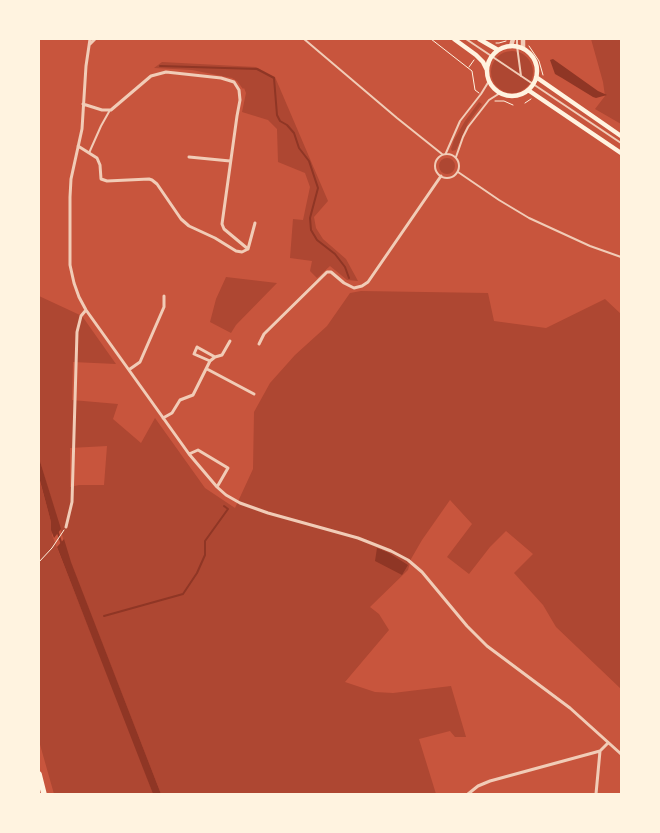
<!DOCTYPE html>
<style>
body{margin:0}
#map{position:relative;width:660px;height:833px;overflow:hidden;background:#c8553d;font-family:Arial,sans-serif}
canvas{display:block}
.frame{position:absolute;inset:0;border:40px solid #fff3e0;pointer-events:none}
</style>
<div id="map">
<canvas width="660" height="833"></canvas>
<div class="frame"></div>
</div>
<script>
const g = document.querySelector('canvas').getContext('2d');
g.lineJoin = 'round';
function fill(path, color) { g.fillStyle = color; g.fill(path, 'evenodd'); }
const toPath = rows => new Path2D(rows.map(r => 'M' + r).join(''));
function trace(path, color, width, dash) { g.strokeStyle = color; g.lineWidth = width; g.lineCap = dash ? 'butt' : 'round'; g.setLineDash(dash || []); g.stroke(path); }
fill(toPath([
 [591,39,621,39,621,124,595,109,605,96,603,82],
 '491 72a21 21 0 1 1 42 0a21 21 0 1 1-42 0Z',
 [162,62,256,67,275,77,328,201,314,217,316,228,323,239,346,259,358,281,347,280,330,266,317,278,310,271,312,261,290,258,293,219,303,220,310,187,305,173,278,162,277,129,268,120,242,112,246,93,244,88,243,89,237,81,232,78,192,70,154,68],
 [479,102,482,104,468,123,456,150,452,151,451,149,454,140,465,121],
 '439 166a8 8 0 1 1 16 0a8 8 0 1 1-16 0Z',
 [226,277,277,283,236,325,231,333,210,322,216,299],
 [361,291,488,293,494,321,546,328,605,299,621,314,621,689,556,627,543,605,514,573,533,554,506,531,490,547,469,574,447,557,472,524,450,500,422,540,411,559,408,570,370,607,379,614,389,630,345,682,375,692,393,693,451,686,466,737,455,737,450,731,419,739,436,794,161,794,69,558,39,458,39,296,82,316,116,364,73,362,72,400,118,404,113,419,141,443,155,418,205,488,235,508,253,469,254,412,270,383,295,355,327,326,350,293],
 [107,446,104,485,79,485,70,487,70,448],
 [39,478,51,522,52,535,135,745,153,794,54,794,39,741]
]), '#ae4732');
fill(toPath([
 [553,59,598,91,607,95,596,98,593,97,562,78,555,74,550,60],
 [39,458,61,529,54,538,51,530,51,522,39,477],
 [64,539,71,562,161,794,153,794,57,547],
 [377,548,389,553,408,565,402,575,375,561]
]), '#8f3625');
trace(toPath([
 [160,66,257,69,274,78,277,115,280,121,287,125,294,133,299,148,309,161,318,188,310,218,311,230,317,240,335,254,345,267,349,278],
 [57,530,62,545],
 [104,616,183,594,197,573,205,555,205,541,228,509,224,506]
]), '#8f3625', 2);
trace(toPath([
 [431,39,472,71,475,90,479,93],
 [496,43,499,43,506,41],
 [529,46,539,61,543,75],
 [469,67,474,60],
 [495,101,504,101,513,105],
 [525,103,531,99],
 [39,562,52,548,64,530]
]), '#fff3e0', 1);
trace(toPath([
 [304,39,397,118,442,154],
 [466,39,621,143],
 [517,39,517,46,521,76],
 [89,153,101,126,110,110],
 [446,153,460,121,481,94,489,81],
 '435 166a12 12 0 1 1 24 0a12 12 0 1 1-24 0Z',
 [456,157,463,137,468,127,489,100,500,93],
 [458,172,499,200,529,218,590,246,621,257]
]), '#f1ccb7', 2);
trace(toPath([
 [90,39,86,66,82,129,71,179,70,197,70,265,74,283,79,297,86,310,189,454,217,487,226,495,240,503,268,513,358,538,391,551,408,560,422,572,467,626,487,646,570,708,621,754],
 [90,44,95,39],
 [83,104,102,110,111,110,151,76,166,72,221,78,234,82,239,90,240,100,237,116,222,224,224,229,248,249],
 [78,146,97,158,100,165,101,179,107,181,149,179,152,180,157,184,181,219,189,226,215,238,236,251,242,252,248,249,255,223],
 [189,157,230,161],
 [259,344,264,334,327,272,331,272,344,283,354,288,362,286,368,282,441,176],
 [210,361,194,354,197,347,215,357],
 [130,369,140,362,164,307,164,296],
 [207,369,254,394],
 [163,418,172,413,180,400,193,395,210,361,215,357,222,355,230,341],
 [189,454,198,450,228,468,217,487],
 [66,527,72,502,77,332,81,316,86,310],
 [468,794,478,786,490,781,600,751,608,743],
 [596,794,600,751]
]), '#f1ccb7', 3);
trace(toPath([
 [511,46,513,39],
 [523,48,523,39]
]), '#f1ccb7', 4.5);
trace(toPath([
 [454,39,476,55,483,62,487,70],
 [479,39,498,50],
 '487 71a25 25 0 1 1 50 0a25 25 0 1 1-50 0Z',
 [536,77,621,136],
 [528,90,621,153]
]), '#fff3e0', 4.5);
trace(toPath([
 [39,774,44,794]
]), '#fff3e0', 5.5);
</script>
